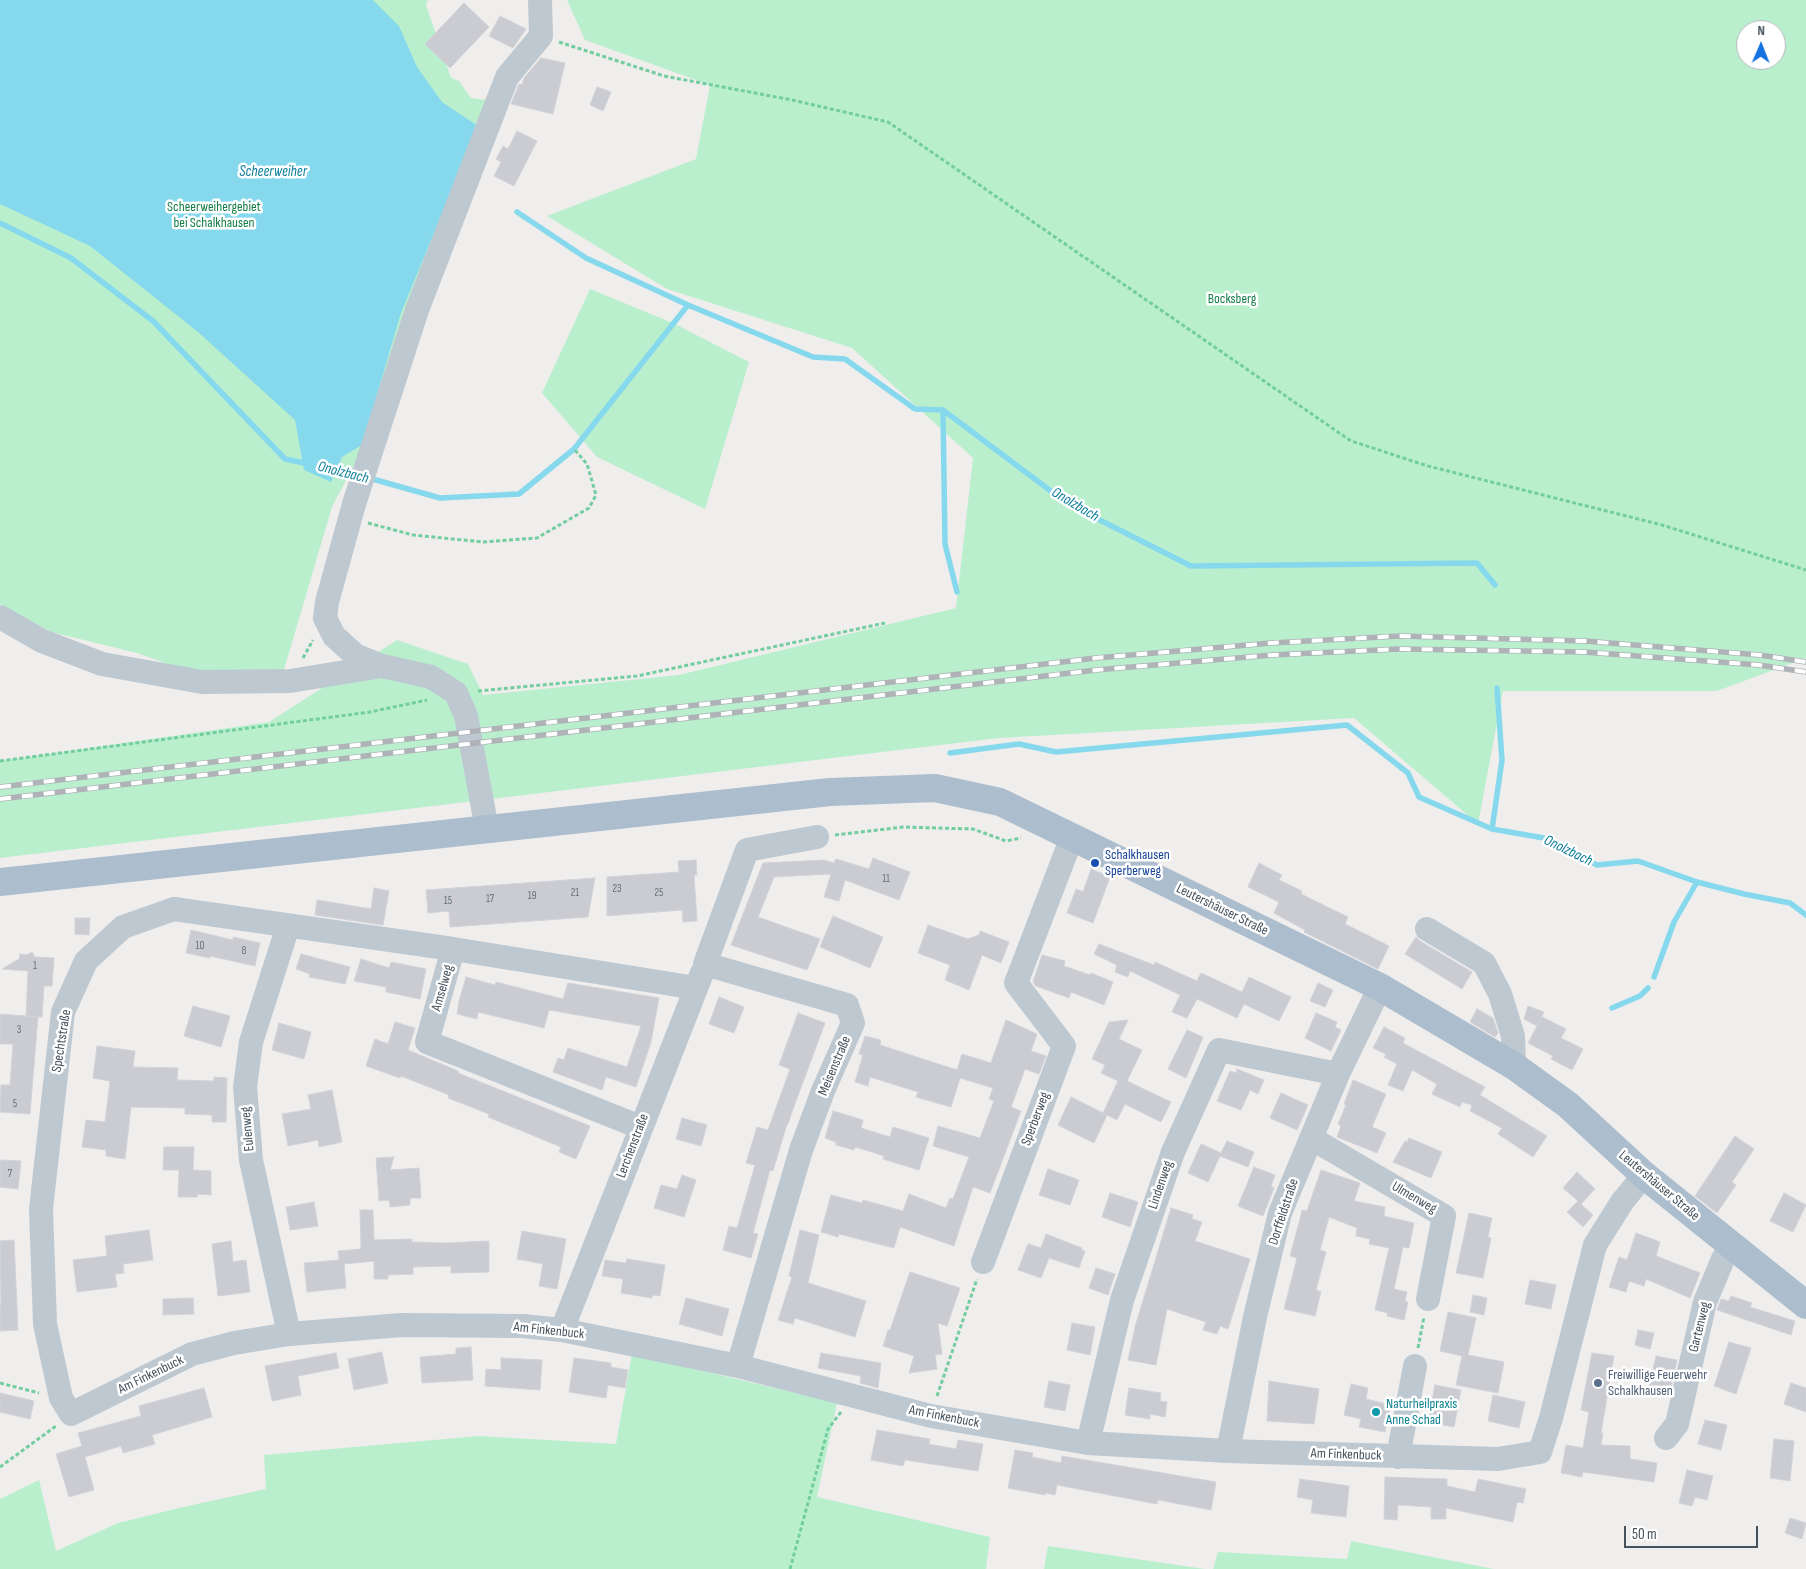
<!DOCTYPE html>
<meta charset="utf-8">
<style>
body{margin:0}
#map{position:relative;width:1806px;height:1569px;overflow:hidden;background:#f0eded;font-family:"Sofia Sans Condensed",sans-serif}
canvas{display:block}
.north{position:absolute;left:1736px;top:20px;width:50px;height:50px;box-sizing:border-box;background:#fff;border:1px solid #b5b9bd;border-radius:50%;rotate:1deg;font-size:14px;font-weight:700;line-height:20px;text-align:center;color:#45515b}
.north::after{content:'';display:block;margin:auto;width:18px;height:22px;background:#1672e1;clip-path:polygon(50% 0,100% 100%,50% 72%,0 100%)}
.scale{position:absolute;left:1624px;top:1526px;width:134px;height:22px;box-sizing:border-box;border:2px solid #45515b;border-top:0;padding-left:6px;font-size:15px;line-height:18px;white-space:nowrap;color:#45515b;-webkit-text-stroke:4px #fff;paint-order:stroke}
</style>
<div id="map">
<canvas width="1806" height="1569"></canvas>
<div class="north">N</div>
<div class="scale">50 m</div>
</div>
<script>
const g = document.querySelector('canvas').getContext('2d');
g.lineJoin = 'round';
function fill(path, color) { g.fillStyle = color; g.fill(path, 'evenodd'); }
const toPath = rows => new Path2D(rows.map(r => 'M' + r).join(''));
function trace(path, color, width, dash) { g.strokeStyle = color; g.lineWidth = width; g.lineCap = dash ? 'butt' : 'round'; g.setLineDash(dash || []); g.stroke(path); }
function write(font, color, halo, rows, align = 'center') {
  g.font = font + ' "Sofia Sans Condensed",sans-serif'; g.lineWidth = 5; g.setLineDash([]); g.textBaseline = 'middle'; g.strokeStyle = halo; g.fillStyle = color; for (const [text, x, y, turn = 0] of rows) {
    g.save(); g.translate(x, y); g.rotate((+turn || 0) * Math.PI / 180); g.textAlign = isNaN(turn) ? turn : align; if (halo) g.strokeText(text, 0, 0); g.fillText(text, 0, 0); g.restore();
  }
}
fill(toPath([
 [0,0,428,0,426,5,451,78,459,81,471,98,487,100,355,463,332,507,283,673,187,671,137,653,51,632,0,604],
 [567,0,1806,0,1806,658,1717,691,1503,691,1478,824,1354,718,999,738,0,858,0,761,269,722,397,640,468,664,483,695,679,675,956,608,973,458,852,348,667,289,547,216,696,159,710,85,585,40],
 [1746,30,1776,30,1776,60,1746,60],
 [590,289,673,323,749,362,705,509,597,457,542,393],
 [632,1354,837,1403,817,1497,990,1537,986,1569,0,1569,0,1499,39,1480,56,1551,118,1523,183,1507,266,1489,264,1455,479,1436,616,1444],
 [1351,1541,1494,1569,1213,1569,1218,1552,1347,1559],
 [1048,1546,1205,1569,1044,1569]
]), '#baefce');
fill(toPath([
 [0,0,373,0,399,26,417,67,442,102,478,126,401,313,362,445,342,457,331,482,304,470,295,420,198,332,90,246,0,204]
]), '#86d9ed');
trace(toPath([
 [517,212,586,258,688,305,813,357,845,359,915,409,943,410,1068,504,1191,566,1477,563,1495,585],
 [0,223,71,258,153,321,285,459,309,464],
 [943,410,945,544,957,592],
 [330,468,357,475],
 [369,478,440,498,519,494,574,449,688,305],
 [1497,688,1502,760,1492,829,1544,838,1597,865,1638,861,1697,882,1744,894,1790,903,1806,915],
 [950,753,1019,744,1056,752,1347,725,1408,773,1419,797,1492,829],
 [1654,977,1674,922,1697,882],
 [1612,1008,1640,996,1648,988]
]), '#86d9ed', 5.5);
const building = toPath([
 [464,3,489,27,450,68,425,44,464,3],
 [500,16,526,29,513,48,489,36,500,16],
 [541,58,565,63,553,114,511,104,519,84,522,85,524,78,541,58],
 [597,87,611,92,603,111,590,105,597,87],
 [517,131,537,141,514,186,494,176,501,162,496,159,503,146,508,149,517,131],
 [873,858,910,872,899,900,845,880,839,901,824,897,831,874,774,877,758,917,820,939,807,970,731,945,763,863,824,860,834,863,836,859,869,869,873,858],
 [696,860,697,875,694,875,697,921,683,922,682,910,607,916,607,877,679,872,678,861,696,860],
 [1259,863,1282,875,1279,880,1302,891,1301,894,1348,917,1345,924,1389,946,1378,969,1304,932,1305,930,1274,913,1279,902,1248,887,1259,863],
 [1091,869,1110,877,1093,923,1067,913,1076,889,1083,892,1091,869],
 [595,878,588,917,450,927,449,911,428,913,426,890,595,878],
 [374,888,389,891,383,925,315,915,317,900,371,909,374,888],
 [833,916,883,937,870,968,820,947,833,916],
 [75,918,90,918,89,935,75,934,75,918],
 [928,925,968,939,979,935,980,931,1009,942,1001,963,982,955,969,990,945,980,950,965,918,953,928,925],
 [191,930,233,940,233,937,260,943,255,966,210,956,210,958,186,953,191,930],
 [1416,937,1420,941,1472,972,1462,989,1405,954,1416,937],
 [1099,944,1154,965,1155,962,1197,981,1201,973,1242,992,1249,977,1291,997,1279,1021,1244,1004,1237,1018,1197,999,1187,1018,1172,1012,1180,995,1130,971,1128,977,1115,972,1117,965,1094,954,1099,944],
 [32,952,35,957,54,958,52,986,44,986,42,1017,38,1017,30,1114,0,1112,1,1085,10,1085,13,1044,0,1044,0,1014,38,1017,26,1016,28,971,2,969,19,959,20,954,27,955,32,952],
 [301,954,350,967,345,984,309,977,310,974,296,969,301,954],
 [1042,955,1065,961,1064,966,1090,975,1091,973,1113,982,1104,1005,1071,992,1069,998,1036,986,1033,982,1042,955],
 [361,959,389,968,391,962,426,969,420,999,386,992,386,987,354,981,361,959],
 [466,977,495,985,496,982,563,999,568,983,659,998,651,1042,636,1087,606,1077,602,1090,553,1072,558,1058,564,1060,568,1048,627,1067,641,1026,549,1010,544,1028,478,1012,477,1019,457,1014,459,1001,466,977],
 [1318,983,1333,990,1325,1007,1310,1001,1318,983],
 [719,997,744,1007,734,1033,709,1024,719,997],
 [193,1006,230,1016,221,1047,184,1036,193,1006],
 [1528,1006,1544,1012,1537,1026,1524,1019,1528,1006],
 [1477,1009,1493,1018,1498,1033,1495,1037,1470,1022,1477,1009],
 [798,1013,825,1023,793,1109,788,1124,787,1124,773,1171,770,1170,753,1233,758,1234,751,1258,723,1250,729,1226,737,1228,755,1165,746,1163,757,1127,768,1130,790,1069,779,1065,798,1013],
 [1316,1013,1337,1022,1335,1027,1341,1030,1331,1051,1305,1038,1316,1013],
 [1542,1017,1566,1029,1561,1038,1583,1049,1572,1070,1551,1059,1553,1056,1528,1043,1542,1017],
 [1006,1020,1037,1034,1031,1051,1046,1056,1039,1074,1025,1069,1011,1107,1021,1111,990,1193,973,1187,954,1246,900,1227,894,1248,839,1234,838,1237,821,1232,831,1195,862,1203,863,1200,903,1211,909,1194,946,1208,950,1198,953,1199,969,1157,933,1146,938,1126,980,1138,994,1101,989,1099,993,1088,960,1078,951,1107,916,1097,918,1092,870,1077,868,1086,855,1082,863,1055,859,1054,865,1036,881,1040,880,1045,957,1070,962,1054,991,1063,1006,1020],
 [1128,1020,1119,1039,1142,1050,1127,1081,1171,1102,1161,1122,1125,1104,1117,1120,1103,1113,1118,1081,1101,1073,1105,1065,1092,1059,1109,1022,1128,1020],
 [395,1022,415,1028,408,1050,458,1071,458,1073,590,1126,576,1159,559,1152,561,1147,488,1117,489,1114,448,1098,449,1095,401,1076,400,1078,366,1066,375,1039,388,1044,395,1022],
 [279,1023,311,1032,304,1059,272,1050,279,1023],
 [1384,1027,1405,1038,1403,1043,1485,1087,1480,1095,1547,1136,1533,1157,1498,1134,1502,1128,1470,1111,1472,1105,1462,1102,1460,1107,1432,1094,1437,1084,1412,1070,1403,1091,1388,1085,1397,1064,1384,1057,1386,1054,1373,1048,1384,1027],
 [1187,1030,1203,1037,1186,1078,1168,1069,1187,1030],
 [97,1046,135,1051,133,1067,178,1068,177,1080,214,1081,214,1077,227,1078,226,1122,212,1122,212,1115,185,1114,185,1108,131,1107,125,1159,106,1156,106,1150,82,1147,86,1120,105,1122,110,1081,93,1078,97,1046],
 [1237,1069,1264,1080,1258,1094,1250,1090,1241,1110,1217,1101,1230,1071,1236,1073,1237,1069],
 [1353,1080,1386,1094,1372,1127,1386,1133,1377,1153,1337,1137,1341,1126,1338,1124,1346,1105,1344,1104,1353,1080],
 [332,1090,342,1142,319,1147,318,1140,288,1146,282,1114,311,1109,308,1095,332,1090],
 [1281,1093,1308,1105,1297,1130,1270,1118,1281,1093],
 [1071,1097,1107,1115,1094,1143,1058,1125,1071,1097],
 [833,1111,863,1120,861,1128,890,1137,893,1127,929,1138,919,1170,883,1159,884,1156,869,1151,855,1147,854,1150,836,1145,836,1142,825,1138,833,1111],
 [682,1118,707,1125,701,1146,676,1139,682,1118],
 [1735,1136,1754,1149,1732,1182,1736,1185,1717,1213,1695,1196,1735,1136],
 [1409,1138,1442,1152,1431,1178,1393,1162,1405,1141,1407,1142,1409,1138],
 [1227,1141,1254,1152,1248,1167,1220,1156,1208,1182,1188,1173,1201,1144,1221,1153,1227,1141],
 [164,1147,194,1147,193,1170,211,1171,211,1195,198,1194,197,1197,178,1197,179,1170,163,1170,164,1147],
 [394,1157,390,1170,419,1168,421,1198,410,1198,410,1205,390,1207,389,1200,379,1201,376,1158,394,1157],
 [0,1160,21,1161,18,1189,0,1187,0,1160],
 [1254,1167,1275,1175,1271,1186,1274,1188,1263,1216,1238,1206,1254,1167],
 [1048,1169,1079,1180,1070,1205,1039,1195,1048,1169],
 [1321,1170,1360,1183,1354,1201,1385,1207,1384,1216,1414,1223,1409,1248,1403,1247,1394,1289,1407,1292,1405,1301,1408,1302,1404,1320,1387,1316,1388,1313,1375,1310,1389,1248,1369,1244,1370,1239,1356,1236,1357,1228,1329,1217,1320,1250,1326,1252,1316,1290,1321,1292,1315,1316,1284,1309,1297,1258,1290,1256,1300,1219,1302,1210,1307,1211,1321,1170],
 [1577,1172,1595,1189,1581,1204,1593,1215,1583,1227,1567,1212,1578,1201,1563,1188,1577,1172],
 [682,1175,696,1180,684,1217,654,1208,661,1185,677,1189,682,1175],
 [1110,1193,1138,1202,1130,1227,1102,1217,1110,1193],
 [1784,1193,1806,1205,1793,1232,1770,1221,1784,1193],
 [314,1202,318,1226,290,1230,286,1207,314,1202],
 [1171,1208,1193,1215,1192,1219,1202,1222,1195,1241,1250,1259,1228,1329,1220,1326,1217,1334,1203,1330,1206,1322,1167,1309,1156,1365,1128,1360,1135,1327,1171,1208],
 [360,1210,373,1210,374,1240,412,1239,412,1242,445,1243,489,1241,489,1272,451,1273,451,1266,413,1267,413,1274,388,1275,388,1279,374,1279,374,1261,344,1264,346,1288,307,1292,304,1263,339,1260,338,1251,361,1249,360,1210],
 [1469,1213,1492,1218,1488,1237,1491,1238,1483,1278,1456,1273,1469,1213],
 [149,1230,153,1260,123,1264,124,1273,115,1274,117,1287,77,1292,73,1260,107,1256,105,1236,149,1230],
 [800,1230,819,1235,808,1283,866,1301,855,1337,795,1318,793,1324,778,1320,792,1277,789,1276,800,1230],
 [522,1231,566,1239,557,1289,539,1286,543,1264,517,1259,522,1231],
 [1636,1233,1660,1242,1656,1256,1700,1273,1690,1298,1646,1279,1644,1286,1629,1281,1626,1292,1609,1287,1619,1257,1627,1260,1636,1233],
 [1046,1234,1082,1248,1081,1250,1085,1251,1079,1268,1049,1258,1041,1278,1018,1270,1028,1244,1041,1248,1046,1234],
 [14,1240,18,1330,0,1331,0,1305,1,1305,0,1241,14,1240],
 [231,1241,233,1262,246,1260,250,1292,218,1296,212,1244,231,1241],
 [627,1259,665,1265,660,1296,652,1295,652,1298,621,1293,623,1279,602,1276,605,1260,626,1263,627,1259],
 [1096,1268,1115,1274,1108,1295,1089,1288,1096,1268],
 [910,1272,960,1288,947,1326,938,1323,942,1354,935,1355,937,1369,909,1373,914,1356,883,1346,888,1330,890,1330,910,1272],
 [1530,1280,1556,1285,1551,1309,1525,1304,1530,1280],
 [1473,1295,1487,1298,1484,1315,1470,1312,1473,1295],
 [1731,1296,1752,1303,1750,1307,1795,1321,1791,1335,1717,1310,1721,1299,1729,1301,1731,1296],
 [193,1298,194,1314,163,1315,163,1299,193,1298],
 [686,1298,729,1309,722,1336,679,1324,686,1298],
 [1448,1312,1476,1318,1468,1355,1504,1362,1498,1393,1456,1385,1462,1356,1440,1351,1448,1312],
 [1072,1323,1095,1327,1090,1355,1067,1350,1072,1323],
 [1638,1330,1654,1333,1650,1349,1635,1345,1638,1330],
 [1729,1342,1751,1348,1736,1394,1714,1386,1729,1342],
 [471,1347,473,1380,422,1383,420,1357,456,1354,456,1348,471,1347],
 [382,1352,388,1383,354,1390,348,1359,382,1352],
 [336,1353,339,1368,298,1376,301,1395,272,1401,265,1366,336,1353],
 [821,1353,881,1363,878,1388,860,1383,861,1376,818,1368,821,1353],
 [1592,1353,1614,1356,1601,1433,1603,1433,1601,1445,1630,1446,1630,1459,1657,1463,1654,1482,1583,1472,1582,1477,1561,1473,1566,1445,1583,1448,1589,1412,1581,1410,1592,1353],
 [1656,1356,1677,1360,1670,1393,1649,1388,1656,1356],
 [501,1358,542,1360,540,1390,485,1386,486,1369,501,1370,501,1358],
 [574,1358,611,1363,611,1367,628,1370,625,1388,608,1385,606,1398,569,1392,574,1358],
 [1049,1381,1070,1385,1065,1411,1044,1407,1049,1381],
 [1269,1381,1319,1389,1314,1424,1267,1421,1269,1381],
 [1791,1383,1806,1388,1806,1412,1784,1404,1791,1383],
 [1351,1384,1368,1388,1366,1399,1391,1405,1385,1432,1359,1427,1361,1419,1344,1415,1351,1384],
 [1435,1385,1461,1390,1454,1427,1428,1422,1435,1385],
 [204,1388,212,1417,152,1435,155,1444,123,1453,121,1446,85,1457,94,1490,69,1497,56,1454,82,1446,78,1433,141,1416,139,1406,204,1388],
 [1129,1388,1161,1393,1160,1401,1167,1402,1165,1417,1150,1414,1150,1419,1125,1415,1129,1388],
 [0,1393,34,1401,30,1419,0,1412,0,1393],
 [1493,1395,1525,1402,1519,1428,1488,1421,1493,1395],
 [1705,1420,1727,1425,1721,1450,1698,1444,1705,1420],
 [877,1430,930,1439,929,1444,956,1449,958,1440,983,1444,978,1471,905,1460,903,1466,871,1460,877,1430],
 [1774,1439,1794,1441,1790,1481,1770,1478,1774,1439],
 [1015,1450,1033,1453,1032,1457,1061,1463,1062,1456,1216,1482,1211,1510,1158,1500,1157,1504,1057,1485,1055,1495,1046,1493,1045,1495,1008,1488,1015,1450],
 [1687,1470,1713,1476,1707,1500,1695,1497,1692,1506,1679,1503,1687,1470],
 [1385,1477,1447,1479,1447,1486,1475,1492,1478,1479,1526,1489,1523,1503,1517,1502,1513,1522,1446,1508,1446,1519,1431,1519,1431,1507,1398,1505,1397,1520,1384,1519,1385,1477],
 [1300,1479,1349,1486,1346,1517,1311,1513,1313,1500,1297,1497,1300,1479],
 [1790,1518,1806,1523,1802,1539,1785,1533,1790,1518]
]);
fill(building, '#caccd2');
trace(building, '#d1d3d9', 1);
trace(toPath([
 [559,42,664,76,792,100,888,122,1351,441,1428,466,1662,525,1806,570],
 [368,523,413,535,483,542,537,538,589,508,596,495,587,464,574,449],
 [303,658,313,640],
 [478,691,637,676,885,623],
 [0,761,370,712,427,700],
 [835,835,903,827,973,829,1006,841,1021,838],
 [1418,1348,1424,1317],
 [0,1383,39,1393],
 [937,1396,977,1279],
 [0,1467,56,1426],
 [790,1569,828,1429,841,1412]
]), '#72cd9f', 3, [4, 2.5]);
trace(toPath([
 [0,617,42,641,102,664,202,682,290,681,382,666],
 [487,829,466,716,456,693,431,677,382,666,355,655,334,636,325,618,327,602,354,504,417,310,507,77,541,36,540,0],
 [288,926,251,1042,245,1087,251,1160,289,1334],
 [1427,929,1484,963,1500,994,1513,1036,1514,1066],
 [453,949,174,909,123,927,86,961,63,1012,41,1209,45,1324,61,1398,71,1414,192,1354,234,1343,289,1334,402,1325,523,1326,562,1330,738,1366,931,1416,1088,1443,1228,1451,1498,1459,1540,1452,1551,1418,1595,1245,1622,1202,1644,1175],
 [640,1127,427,1042,453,949,696,988],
 [1311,1138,1444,1216,1428,1299],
 [983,1262,1064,1046,1016,983,1072,837],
 [562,1330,702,973],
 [738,1366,801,1150,823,1091,853,1023,847,1005,705,964,747,850,817,837],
 [1666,1438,1677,1424,1705,1302,1723,1259,1731,1246],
 [1088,1443,1122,1300,1173,1152,1219,1050,1338,1074],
 [1228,1451,1255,1317,1280,1213,1338,1074,1380,987],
 [1398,1457,1415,1366]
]), '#bdc8d0', 24);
trace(toPath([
 [0,882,830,792,935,788,1000,802,1380,987,1514,1066,1568,1105,1644,1175,1806,1305]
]), '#acbdcd', 28);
const rail = toPath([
 [0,787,1096,658,1271,643,1400,636,1585,641,1760,655,1806,662],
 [0,799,1096,670,1272,655,1399,649,1584,652,1759,665,1806,672]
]);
trace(rail, '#afb3b8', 5.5);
trace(rail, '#fff', 4, [11]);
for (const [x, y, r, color] of [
 [1095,863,5,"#1a4fb4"],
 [1598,1383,5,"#5c6f8a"],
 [1376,1412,5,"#0f9aa8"]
]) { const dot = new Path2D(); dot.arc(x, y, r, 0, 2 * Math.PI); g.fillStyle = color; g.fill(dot); trace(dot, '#fff', 2); }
write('11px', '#667079', null, [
 ["11",886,879],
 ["23",617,889],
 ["21",575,893],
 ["25",659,893],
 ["19",532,896],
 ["17",490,899],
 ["15",448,901],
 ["10",200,946],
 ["8",244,951],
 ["1",35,966],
 ["3",19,1030],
 ["5",15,1104],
 ["7",10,1174]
]);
write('14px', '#157d47', '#fff', [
 ["Scheerweihergebiet",214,207],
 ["bei Schalkhausen",214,223],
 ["Bocksberg",1232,299]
]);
write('14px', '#164399', '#fff', [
 ["Schalkhausen",1105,855],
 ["Sperberweg",1105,871]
], 'left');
write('14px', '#45515b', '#fff', [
 ["Leutershäuser Straße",1222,910,26],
 ["Amselweg",443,988,-74],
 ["Spechtstraße",62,1041,-81],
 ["Meisenstraße",835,1066,-67],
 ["Sperberweg",1036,1119,-69],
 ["Eulenweg",248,1129,-95],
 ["Lerchenstraße",633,1146,-69],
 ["Lindenweg",1161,1185,-71],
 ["Leutershäuser Straße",1659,1186,40],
 ["Ulmenweg",1414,1198,30],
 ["Dorffeldstraße",1284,1212,-72],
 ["Gartenweg",1700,1327,-76],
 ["Am Finkenbuck",549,1331,6],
 ["Am Finkenbuck",151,1375,-26],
 ["Am Finkenbuck",944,1417,11],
 ["Am Finkenbuck",1346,1455,2]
]);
write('14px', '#4e5e75', '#fff', [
 ["Freiwillige Feuerwehr",1608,1375],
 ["Schalkhausen",1608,1391]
], 'left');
write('14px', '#0d838f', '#fff', [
 ["Naturheilpraxis",1386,1404],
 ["Anne Schad",1386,1420]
], 'left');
write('italic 15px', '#0b7e9a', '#fff', [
 ["Scheerweiher",273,172],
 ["Onolzbach",343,473,14],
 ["Onolzbach",1075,505,31],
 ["Onolzbach",1568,851,26]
]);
</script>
